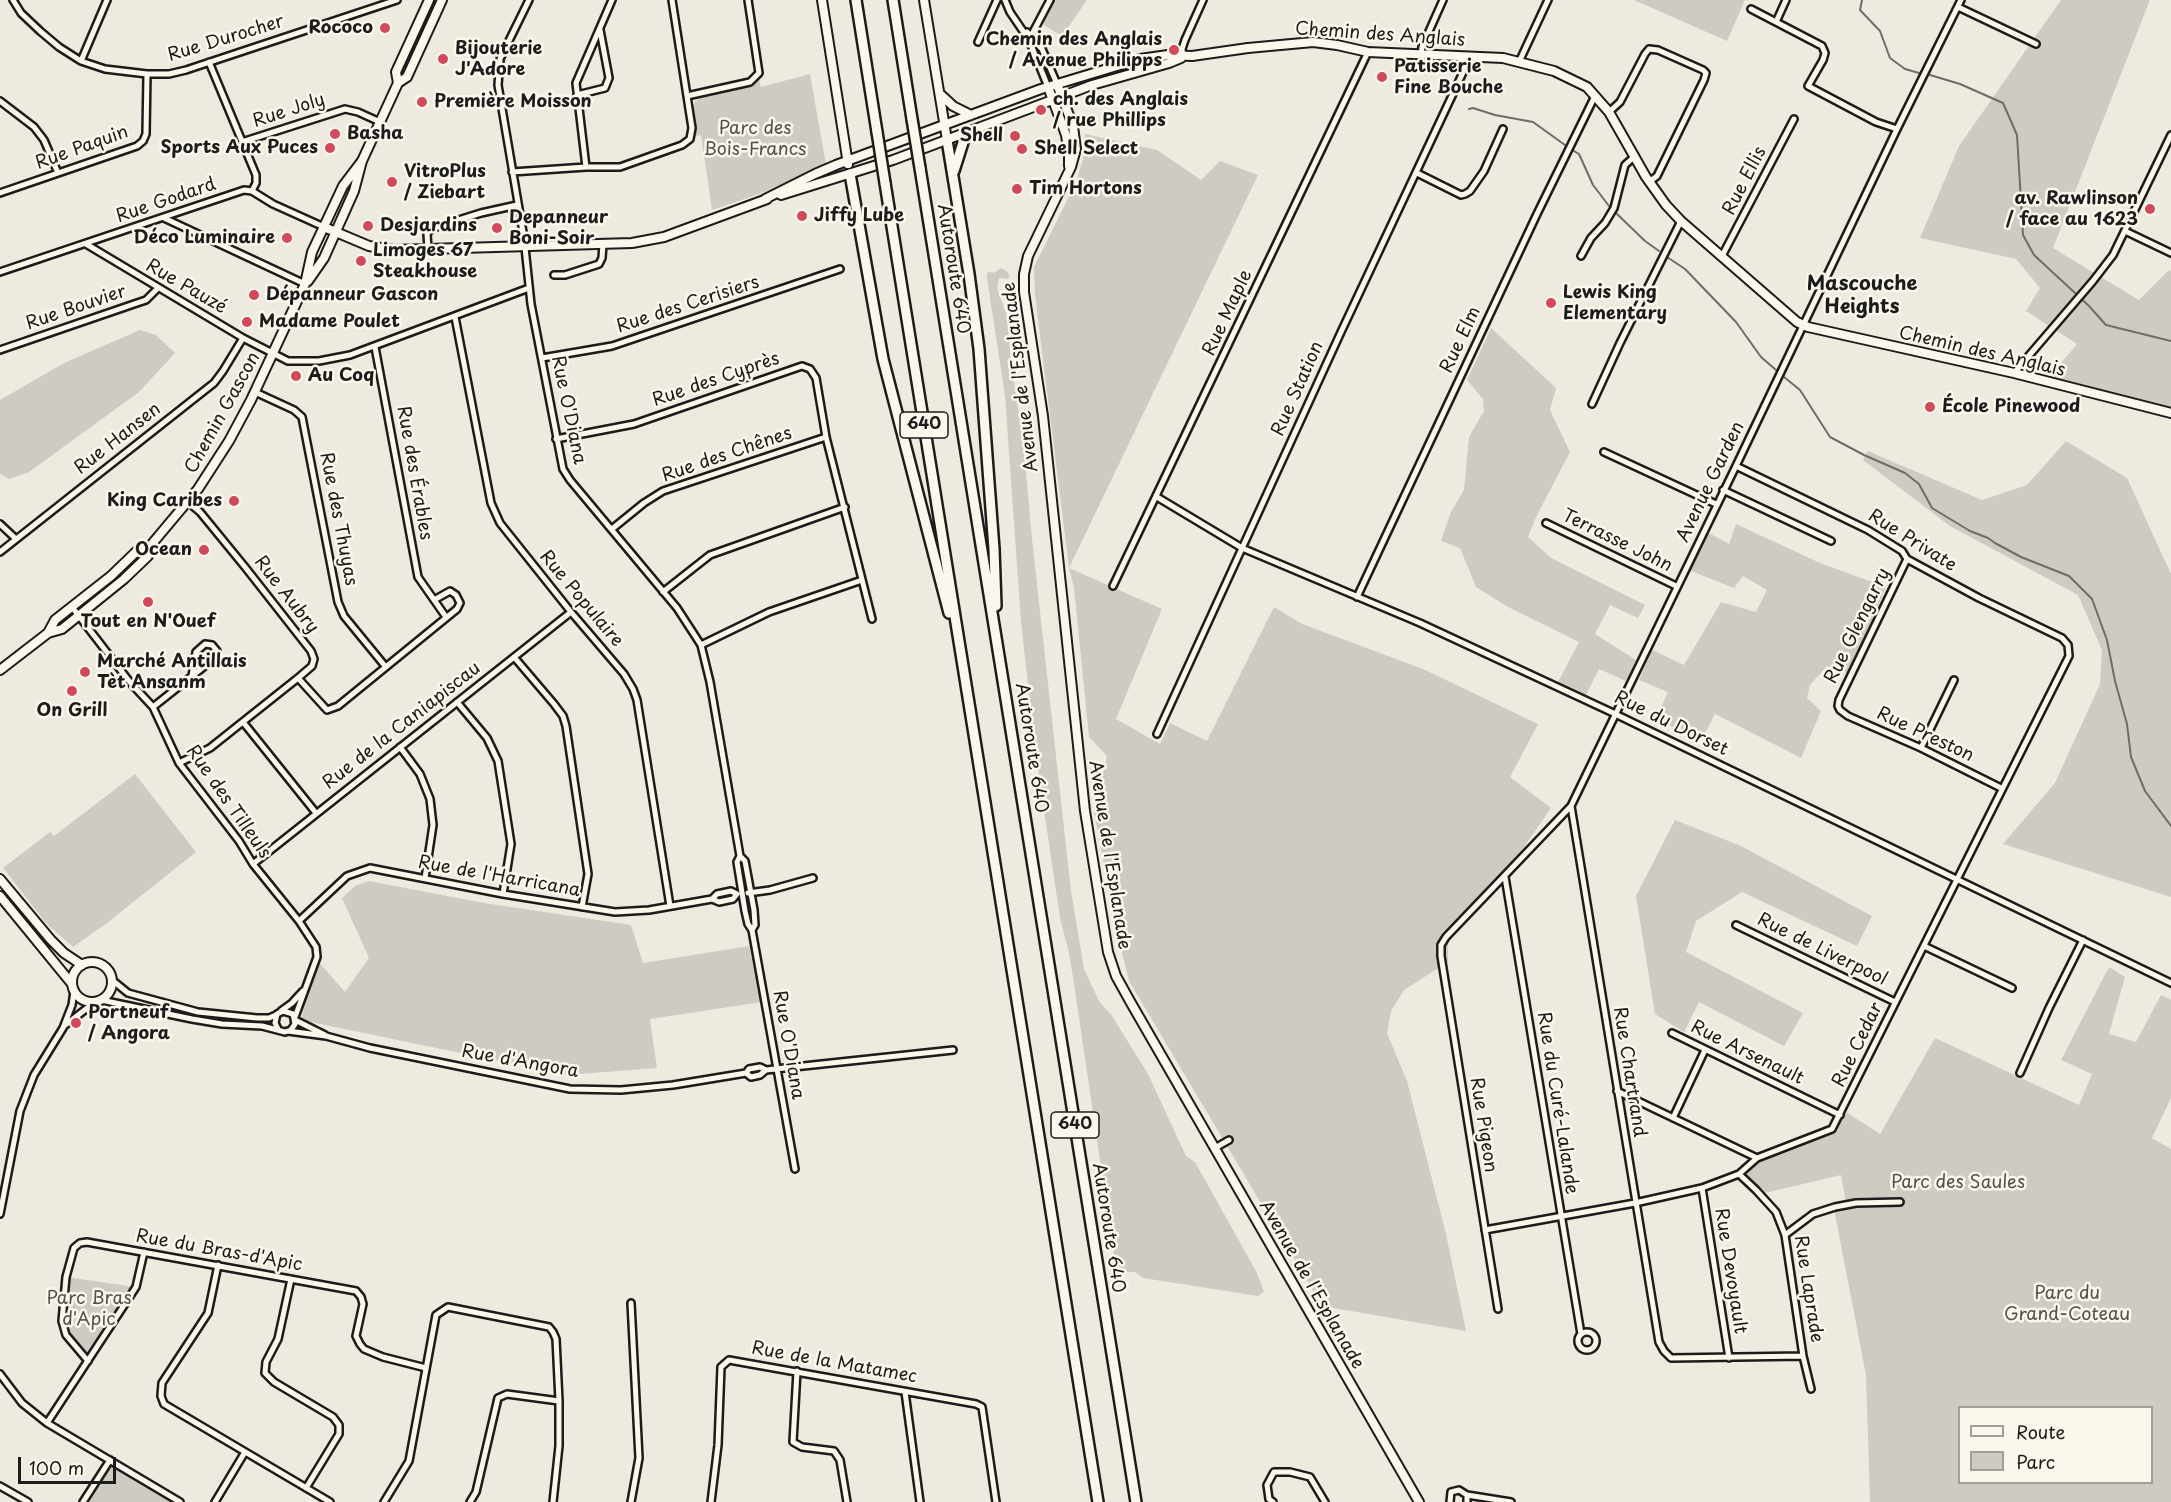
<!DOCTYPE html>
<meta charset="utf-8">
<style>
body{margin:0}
#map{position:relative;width:2171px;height:1502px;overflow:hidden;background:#eeeadf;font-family:"Playpen Sans",sans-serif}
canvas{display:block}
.legend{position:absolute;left:1958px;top:1406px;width:195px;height:78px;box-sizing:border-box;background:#fbf7ec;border:2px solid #a29f99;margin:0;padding:8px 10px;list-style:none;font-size:18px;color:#1c1c1c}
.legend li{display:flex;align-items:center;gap:12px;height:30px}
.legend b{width:30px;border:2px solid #a29f99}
.scale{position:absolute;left:18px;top:1457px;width:98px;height:27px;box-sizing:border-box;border:3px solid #1c1c1c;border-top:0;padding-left:8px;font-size:18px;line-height:21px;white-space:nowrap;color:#1c1c1c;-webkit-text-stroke:4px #fbf7ec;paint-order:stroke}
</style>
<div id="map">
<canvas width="2171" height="1502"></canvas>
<ul class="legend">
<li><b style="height:8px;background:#fbf7ec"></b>Route</li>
<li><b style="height:16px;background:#ceccc2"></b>Parc</li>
</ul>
<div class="scale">100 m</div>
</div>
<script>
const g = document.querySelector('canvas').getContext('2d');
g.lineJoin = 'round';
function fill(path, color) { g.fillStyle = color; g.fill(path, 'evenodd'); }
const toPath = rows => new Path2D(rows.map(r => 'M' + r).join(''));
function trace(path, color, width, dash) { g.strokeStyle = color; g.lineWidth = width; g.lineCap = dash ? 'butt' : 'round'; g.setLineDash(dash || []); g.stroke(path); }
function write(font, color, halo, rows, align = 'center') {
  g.font = font + ' "Playpen Sans",sans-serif'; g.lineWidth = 5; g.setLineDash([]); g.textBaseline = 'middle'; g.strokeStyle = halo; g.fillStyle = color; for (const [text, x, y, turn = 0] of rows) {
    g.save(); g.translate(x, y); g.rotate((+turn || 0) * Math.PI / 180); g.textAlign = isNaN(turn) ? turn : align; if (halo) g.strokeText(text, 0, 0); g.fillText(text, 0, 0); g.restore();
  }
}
fill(toPath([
 [1046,0,1087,0,1062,36,1044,25,1042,8],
 [1634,0,1745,0,1727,41],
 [2061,0,2150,0,2053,248,2139,300,2169,270,2171,271,2171,411,2048,379,2077,344,2026,311,2040,288,2016,259,1920,238,1959,146],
 [810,74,826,165,759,194,712,210,701,135,696,136,693,107,695,102,700,98,750,86,759,79,761,87],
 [1085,134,1157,150,1201,180,1220,161,1258,175,1069,568,1162,609,1116,719,1160,744,1170,723,1207,741,1274,607,1302,624,1423,669,1538,724,1510,777,1551,808,1519,854,1508,879,1448,939,1448,962,1404,990,1391,1011,1387,1033,1407,1081,1446,1234,1466,1331,1322,1306,1129,981,1114,920,1094,811,1107,756,1089,737,1074,588,1069,568,1035,295,1034,267,1076,182,1083,159],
 [1001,268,1008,272,1009,276,1008,279,999,278,997,288,1007,316,1011,363,1023,439,1032,539,1071,891,1084,969,1099,1001,1112,1016,1148,1074,1186,1156,1195,1162,1257,1273,1264,1292,1258,1296,1143,1278,1135,1272,1123,1272,1116,1268,1074,984,1069,953,1060,918,1035,749,1021,621,1005,396,987,278,987,273,989,272,994,273],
 [1491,328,1556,388,1550,410,1570,452,1537,515,1528,537,1551,558,1645,605,1638,618,1610,605,1595,634,1636,660,1626,681,1599,669,1586,695,1558,682,1579,642,1508,607,1476,587,1460,548,1441,541,1451,512,1464,490,1469,437,1484,411,1483,399,1467,380],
 [140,330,156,335,175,353,139,392,29,472,9,479,0,474,0,400,64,363],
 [2066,441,2127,478,2171,574,2171,897,2003,844,2055,783,2100,684,2102,650,2078,595,1950,526,1863,460,1868,451,1982,500,2027,485],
 [1736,524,1820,563,1886,587,1849,674,1827,666,1810,685,1807,698,1821,711,1801,758,1715,714,1701,741,1656,719,1668,692,1639,680,1652,650,1684,665,1721,602,1756,612,1767,590,1743,576,1734,588,1691,571,1707,532,1729,544],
 [135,774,196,852,107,923,73,947,46,923,3,868,50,832,54,836],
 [1675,820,1741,846,1872,916,1857,946,1742,892,1696,921,1686,952,1803,1013,1784,1046,1699,1002,1684,1032,1655,1014,1636,896],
 [369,881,484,903,631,925,643,963,749,946,762,1002,650,1019,657,1068,567,1075,301,1020,316,959,345,992,369,958,342,898,355,886],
 [2109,967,2125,977,2109,1034,2136,1042,2161,995,2171,1000,2171,1098,2152,1138,2171,1149,2171,1502,1870,1502,1866,1375,1834,1209,1846,1203,1841,1175,1765,1193,1741,1172,1758,1162,1838,1130,1843,1110,1880,1134,1935,1038,2079,1105,2092,1074,2061,1060],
 [1960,1408,2152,1408,2152,1482,1960,1482],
 [66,1277,136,1287,88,1361,66,1335,63,1306],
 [110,1463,179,1502,87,1502]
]), '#ceccc2');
trace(toPath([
 [1862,0,1860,10,1880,31,1890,58,1905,69,1919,73],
 [1930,75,1960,84,2003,103,2017,135,2023,235,2034,255,2089,306,2106,325,2171,341],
 [1469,109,1473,108,1495,115,1533,122,1565,145],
 [1574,151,1579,154,1593,185,1609,206],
 [1617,214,1645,241,1659,251],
 [1667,257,1685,269,1736,322,1761,357,1776,370],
 [1784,377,1800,390,1830,437,1864,455,1905,473,1919,484,1932,508,1970,531,1988,538,1995,543,2021,557,2069,576,2092,599,2107,640,2115,681,2127,724,2131,757,2145,791,2171,826]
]), '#6f6d69', 2);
const street = toPath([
 [13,0,21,13,40,31,59,47,81,61,105,69,147,74,169,74,186,70,397,0],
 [529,0,500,59,498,85,524,238,531,304,563,469,570,480,677,608,701,645,710,682,740,856,745,861,754,910,755,925,752,930],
 [1005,0,1010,12,1029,40,1048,87],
 [1958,7,2036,44],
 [1751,9,1822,46,1825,53,1823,60,1808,86,1876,122,1897,129],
 [1776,22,1786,0],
 [1027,32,1042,49,1057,84],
 [1030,38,1050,0],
 [978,42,997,0],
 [1421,54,1422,47,1443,0],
 [1183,57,1182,49,1185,40,1203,0],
 [81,61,107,0],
 [209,62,256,175,256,183,252,191],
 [1519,62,1548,0],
 [577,95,605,88,609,78,600,30],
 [687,96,750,82,759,73,748,0],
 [0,101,34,127,44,140,58,173],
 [1609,112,1620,102,1645,54,1649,49,1658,50,1703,70,1706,73,1704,80,1657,176,1649,182],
 [242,142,345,109,358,112,380,122],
 [586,167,576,83,612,0],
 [512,172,586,167,620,167,682,145,690,139,692,128,672,0],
 [1417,173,1461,195,1465,194,1470,191,1484,171,1503,129],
 [0,193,137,146,143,141,146,134,147,74],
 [164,218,305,284],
 [2125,231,2171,253],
 [86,244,243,338,288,361,319,361,350,355,529,288],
 [428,250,427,233,433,228,481,213,517,205],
 [1581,256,1591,238,1605,223,1614,208,1625,165,1635,156],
 [1722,256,1794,119],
 [0,272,244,190,252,191,273,204,324,227],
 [554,275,565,275,599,264,602,258,603,244],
 [455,317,491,503,500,523,571,612,624,674,633,689,637,700,670,906],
 [375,347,418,577,446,617],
 [0,350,137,303,146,300,158,288],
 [542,358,612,346,840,269],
 [2014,373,2093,281,2113,255,2171,135],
 [255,392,294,410,302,417,338,602,344,616,385,666],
 [1592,404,1620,343,1681,221],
 [556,439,634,424,802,366,810,369,816,378,826,437,872,619],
 [1604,452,1716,504],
 [1723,490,1831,541],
 [1157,497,1242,548,1420,623,1609,711,2171,983],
 [1546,523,1676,586],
 [0,524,16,539],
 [612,529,644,503,663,491,826,437],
 [0,552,214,383,223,371,243,338],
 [1907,559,1839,700,1838,706,1840,710,1848,716,1921,748,2001,788],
 [1113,586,1368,52],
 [663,592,710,555,845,507],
 [1357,597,1537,214,1595,96],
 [72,607,129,681,153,707,179,763,239,841,253,864,299,921,316,947,317,957,295,1017],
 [701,645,769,612,862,580],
 [514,657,554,704,563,716,566,726,588,874,582,907],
 [298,678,327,710,338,706,457,609,460,603,456,595,450,591,434,600],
 [457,702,487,738,498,761,511,844,503,894],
 [153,707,216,657,217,651,212,645,205,644,196,652,192,676],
 [243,722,316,813],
 [1157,734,1341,332,1466,66,1468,57],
 [400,747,420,774,430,799,433,825,425,878],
 [1921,748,1954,680],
 [179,763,210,748,298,678,312,666,314,659,311,651,245,567,200,512,188,502],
 [1571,806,1659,1342,1664,1351,1671,1358,1803,1356],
 [740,856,737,862,745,911,748,924,752,930,795,1169],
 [253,864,571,612],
 [1505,877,1581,1334],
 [748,893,770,890,813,878],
 [299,921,347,876,370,868,503,894,615,912,649,910,712,899,717,894,731,891,737,894,733,899,719,902,712,899],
 [1736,925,1895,1002],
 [1924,946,2012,988],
 [112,980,128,993,198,1012,257,1018,269,1018,276,1015],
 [101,1000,192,1019,222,1024,262,1026,285,1032,291,1030,295,1024,293,1014,283,1011,277,1014,275,1023,278,1029],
 [281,1011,292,1003,303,991],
 [295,1020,325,1035],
 [64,1026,95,1002],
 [288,1031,326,1036,370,1048,570,1089,621,1090,673,1085,746,1073,749,1069,760,1067,766,1070,953,1050],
 [1672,1033,1840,1115],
 [746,1073,751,1077,760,1075,766,1070],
 [2020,1073,2049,1008,2083,940],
 [1617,1091,1757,1158],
 [1673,1118,1705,1050],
 [1215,1148,1229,1140],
 [1739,1174,1756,1190,1776,1212,1785,1235,1803,1356,1811,1389],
 [1702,1188,1729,1358],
 [0,1214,20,1111,34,1075,63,1028,72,1005,74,991],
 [1485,1230,1635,1203,1702,1188,1739,1174,1757,1158,1832,1129,2069,656,2068,645,2062,638,1979,598,1907,559,1902,551,1868,530,1736,466],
 [1785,1235,1813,1214,1835,1207,1856,1203,1900,1202],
 [218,1265,208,1313,162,1383,161,1396,164,1404,330,1502],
 [291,1279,278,1339,266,1362,265,1373,274,1382,333,1417,339,1425,339,1434,306,1488],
 [631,1303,639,1458,631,1502],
 [1498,1309,1441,956,1441,945,1446,937,1571,806,1736,466,1897,129,1961,0],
 '1578 1341a9 9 0 1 1 18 0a9 9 0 1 1-18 0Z',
 [88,1361,66,1335,62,1321,66,1277,74,1248,80,1243,87,1242,356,1291,361,1297,363,1304,356,1336,360,1344,364,1349,383,1357,426,1368],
 [797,1371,793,1442,802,1447,834,1451,840,1460,847,1502],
 [0,1374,22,1403,47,1423,180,1502],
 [905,1392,920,1502],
 [47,1423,136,1287,144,1252],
 [0,1486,28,1502],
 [1467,1495,1511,1502],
 [83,1502,110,1460],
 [215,1502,245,1452],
 [384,1502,409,1461,436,1315,448,1307,549,1327,553,1332,556,1339,559,1401,559,1446,553,1502],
 [470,1502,476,1492,498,1398,507,1394,559,1401],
 [711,1502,718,1445,721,1367,729,1360,976,1404,982,1407,996,1502],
 [1273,1502,1269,1499,1267,1485,1274,1472,1290,1472,1310,1477,1325,1502],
 [1450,1502,1451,1492,1459,1490,1467,1495,1467,1502]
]);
const secondary = toPath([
 [822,0,848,164],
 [924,0,947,140],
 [398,83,407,77,442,0],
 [1057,84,1073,126,1076,149,1071,167,1028,256,1024,274,1024,292,1043,416,1085,811,1108,952,1116,976,1131,1003,1419,1502],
 [1048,87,1066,135,1069,155,1069,166],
 [940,94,953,106,971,115],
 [781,195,893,160,1092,85,1169,63,1181,58],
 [765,199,815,174,836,165,1041,89,1140,59,1168,55,1192,56,1248,48,1313,42,1337,45,1368,52,1503,58,1554,71,1587,87,1609,112,1646,177,1666,205,1681,221,1797,322,1808,327,2014,373,2171,413],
 [324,227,369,246,393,250,632,243,664,237,767,199],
 [308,281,324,258,354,191,362,161,398,83,396,72,429,0],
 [48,633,55,620,111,576,140,548,151,545],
 [0,670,48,633,62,629,124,579,148,556,151,545,198,489,229,441,251,400,305,284,312,252,320,235,343,186,362,161],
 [0,879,51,940,64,953,82,965],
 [0,896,72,984],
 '72 982a20 20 0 1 1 40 0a20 20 0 1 1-40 0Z'
]);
const highway = toPath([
 [856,0,877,132],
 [893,0,912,119],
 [947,140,969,274,979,349,994,549,996,606],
 [920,168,1136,1502],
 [954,171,966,133],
 [850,174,883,359,949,613],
 [885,183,1098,1502]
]);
trace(street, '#1c1c1c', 10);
trace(secondary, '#1c1c1c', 12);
trace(highway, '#1c1c1c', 14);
trace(street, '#fbf7ec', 5);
trace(secondary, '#fbf7ec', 8);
trace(highway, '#fbf7ec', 9);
const highwayBridge = toPath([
 [912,119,920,168],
 [877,132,885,183]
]);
trace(highwayBridge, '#1c1c1c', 14, []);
trace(highwayBridge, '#fbf7ec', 9);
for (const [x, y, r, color] of [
 [385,28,6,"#d1495b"],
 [1174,50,6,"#d1495b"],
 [443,59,6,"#d1495b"],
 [1382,77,6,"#d1495b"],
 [422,102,6,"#d1495b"],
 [1041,110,6,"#d1495b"],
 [335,134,6,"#d1495b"],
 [1015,136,6,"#d1495b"],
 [330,148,6,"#d1495b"],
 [1022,149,6,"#d1495b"],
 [392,182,6,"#d1495b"],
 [1017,189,6,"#d1495b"],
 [2150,209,6,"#d1495b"],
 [802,216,6,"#d1495b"],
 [368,226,6,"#d1495b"],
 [497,228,6,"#d1495b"],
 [287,238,6,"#d1495b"],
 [361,261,6,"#d1495b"],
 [254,295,6,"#d1495b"],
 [1551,303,6,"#d1495b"],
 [247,322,6,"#d1495b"],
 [296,376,6,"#d1495b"],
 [1930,407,6,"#d1495b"],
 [234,501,6,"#d1495b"],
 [204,550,6,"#d1495b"],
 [148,602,6,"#d1495b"],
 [85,672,6,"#d1495b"],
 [72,691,6,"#d1495b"],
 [76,1023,6,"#d1495b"]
]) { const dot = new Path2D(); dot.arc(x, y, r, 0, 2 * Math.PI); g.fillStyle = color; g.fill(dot); trace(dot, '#fbf7ec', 2); }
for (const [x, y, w] of [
 [924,425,48],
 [1075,1125,48]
]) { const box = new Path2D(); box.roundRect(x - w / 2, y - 13, w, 26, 4.5); g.fillStyle = '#fbf7ec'; g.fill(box); trace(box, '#1c1c1c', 1.5); }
write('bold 16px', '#1c1c1c', null, [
 ["640",924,425],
 ["640",1075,1125]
]);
write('bold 18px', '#1c1c1c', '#fbf7ec', [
 ["Rococo",373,28,"right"],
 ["Chemin des Anglais",1162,40,"right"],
 ["/ Avenue Philipps",1162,61,"right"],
 ["Bijouterie",455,49],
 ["J'Adore",455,70],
 ["Patisserie",1394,67],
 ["Fine Bouche",1394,88],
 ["ch. des Anglais",1053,100],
 ["/ rue Phillips",1053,121],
 ["Première Moisson",434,102],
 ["Basha",347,134],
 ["Shell",1003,136,"right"],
 ["Sports Aux Puces",318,148,"right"],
 ["Shell Select",1034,149],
 ["VitroPlus",404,172],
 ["/ Ziebart",404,193],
 ["Tim Hortons",1029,189],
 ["av. Rawlinson",2138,199,"right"],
 ["/ face au 1623",2138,220,"right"],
 ["Jiffy Lube",814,216],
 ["Depanneur",509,218],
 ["Boni-Soir",509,239],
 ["Desjardins",380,226],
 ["Déco Luminaire",275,238,"right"],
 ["Limoges 67",373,251],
 ["Steakhouse",373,272],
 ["Lewis King",1563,293],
 ["Elementary",1563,314],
 ["Dépanneur Gascon",266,295],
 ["Madame Poulet",259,322],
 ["Au Coq",308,376],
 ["École Pinewood",1942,407],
 ["King Caribes",222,501,"right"],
 ["Ocean",192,550,"right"],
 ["Tout en N'Ouef",148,622,"center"],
 ["Marché Antillais",97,662],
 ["Tèt Ansanm",97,683],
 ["On Grill",72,711,"center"],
 ["Portneuf",88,1013],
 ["/ Angora",88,1034]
], 'left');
write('18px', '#1c1c1c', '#fbf7ec', [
 ["Chemin des Anglais",1380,35,4],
 ["Rue Durocher",226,39,-17],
 ["Rue Joly",289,111,-18],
 ["Rue Paquin",82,148,-20],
 ["Rue Ellis",1745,181,-63],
 ["Rue Godard",166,201,-19],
 ["Autoroute 640",953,269,81],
 ["Rue Pauzé",186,287,30],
 ["Rue des Cerisiers",688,305,-18],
 ["Rue Bouvier",76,308,-19],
 ["Rue Maple",1228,313,-65],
 ["Rue Elm",1461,340,-65],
 ["Chemin des Anglais",1982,352,13],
 ["Avenue de l'Esplanade",1021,377,-97],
 ["Rue des Cyprès",716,380,-19],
 ["Rue Station",1298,389,-66],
 ["Rue O'Diana",568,410,78],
 ["Chemin Gascon",223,413,-61],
 ["Rue Hansen",118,439,-38],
 ["Rue des Chênes",727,455,-19],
 ["Rue des Érables",414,473,80],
 ["Avenue Garden",1711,482,-64],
 ["Rue des Thuyas",338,519,79],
 ["Terrasse John",1617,541,26],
 ["Rue Private",1912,541,32],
 ["Rue Aubry",286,595,52],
 ["Rue Populaire",581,599,50],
 ["Rue Glengarry",1858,626,-64],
 ["Rue du Dorset",1671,724,26],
 ["Rue de la Caniapiscau",402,726,-38],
 ["Rue Preston",1925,735,25],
 ["Autoroute 640",1031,748,81],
 ["Rue des Tilleuls",228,802,55],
 ["Avenue de l'Esplanade",1109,855,81],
 ["Rue de l'Harricana",499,877,10],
 ["Rue de Liverpool",1822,950,26],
 ["Rue O'Diana",788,1045,80],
 ["Rue Cedar",1858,1045,-64],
 ["Rue Arsenault",1747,1053,26],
 ["Rue d'Angora",520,1062,10],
 ["Rue Chartrand",1629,1072,81],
 ["Rue du Curé-Lalande",1557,1103,81],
 ["Rue Pigeon",1483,1125,81],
 ["Autoroute 640",1108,1228,81],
 ["Rue du Bras-d'Apic",219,1251,10],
 ["Rue Devoyault",1730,1271,81],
 ["Avenue de l'Esplanade",1311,1285,60],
 ["Rue Laprade",1808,1289,81],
 ["Rue de la Matamec",834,1363,10]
]);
write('18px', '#51514e', '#fbf7ec', [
 ["Parc des",755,129],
 ["Bois-Francs",755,150],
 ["Parc des Saules",1958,1183],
 ["Parc du",2067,1294],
 ["Grand-Coteau",2067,1315],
 ["Parc Bras",89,1299],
 ["d'Apic",89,1320]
]);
write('bold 20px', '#1c1c1c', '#fbf7ec', [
 ["Mascouche",1862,284],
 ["Heights",1862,307]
]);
</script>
